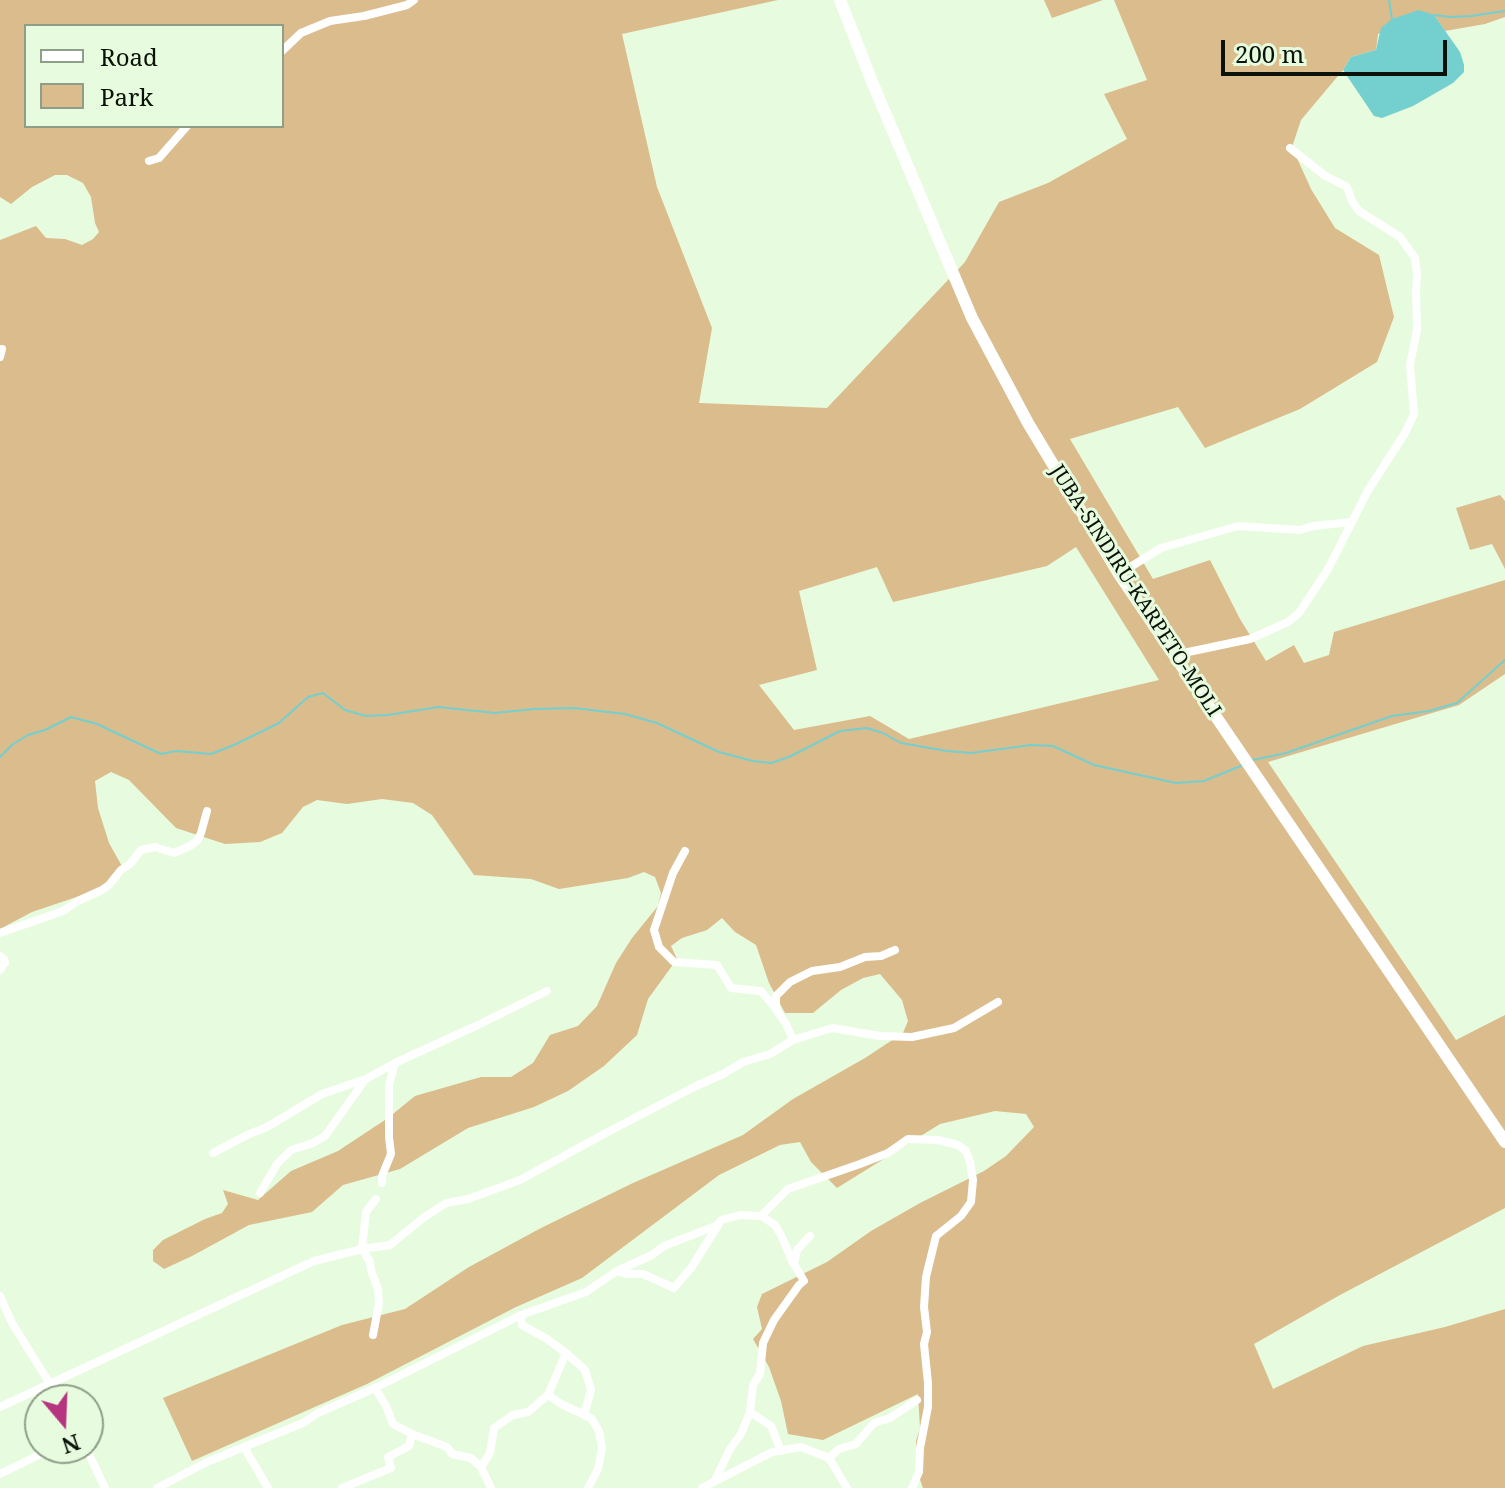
<!DOCTYPE html>
<style>
body{margin:0}
#map{position:relative;width:1505px;height:1488px;overflow:hidden;background:#e7fbde;font-family:"Noto Serif",serif}
canvas{display:block}
.legend{position:absolute;left:24px;top:24px;width:260px;height:104px;box-sizing:border-box;background:#e7fbde;border:2px solid #8f9e89;margin:0;padding:10px 14px;list-style:none;font-size:24px;color:#0b1209}
.legend li{display:flex;align-items:center;gap:16px;height:40px}
.legend b{width:40px;border:2px solid #8f9e89}
.north{position:absolute;left:24px;top:1384px;width:80px;height:80px;box-sizing:border-box;background:#e7fbde;border:2px solid #8f9e89;border-radius:50%;rotate:161deg;font-size:22px;font-weight:700;line-height:32px;text-align:center;color:#0b1209}
.north::after{content:'';display:block;margin:auto;width:28px;height:36px;background:#b7357f;clip-path:polygon(50% 0,100% 100%,50% 72%,0 100%)}
.scale{position:absolute;left:1221px;top:40px;width:226px;height:36px;box-sizing:border-box;border:4px solid #0b1209;border-top:0;padding-left:10px;font-size:24px;line-height:28px;white-space:nowrap;color:#0b1209;-webkit-text-stroke:6px #e7fbde;paint-order:stroke}
</style>
<div id="map">
<canvas width="1505" height="1488"></canvas>
<ul class="legend">
<li><b style="height:10px;background:#fff"></b>Road</li>
<li><b style="height:22px;background:#dabc8d"></b>Park</li>
</ul>
<div class="north">N</div>
<div class="scale">200 m</div>
</div>
<script>
const g = document.querySelector('canvas').getContext('2d');
g.lineJoin = 'round';
function fill(path, color) { g.fillStyle = color; g.fill(path, 'evenodd'); }
const toPath = rows => new Path2D(rows.map(r => 'M' + r).join(''));
function trace(path, color, width, dash) { g.strokeStyle = color; g.lineWidth = width; g.lineCap = dash ? 'butt' : 'round'; g.setLineDash(dash || []); g.stroke(path); }
function write(font, color, halo, rows, align = 'center') {
  g.font = font + ' "Noto Serif",serif'; g.lineWidth = 6; g.setLineDash([]); g.textBaseline = 'middle'; g.strokeStyle = halo; g.fillStyle = color; for (const [text, x, y, turn = 0] of rows) {
    g.save(); g.translate(x, y); g.rotate((+turn || 0) * Math.PI / 180); g.textAlign = isNaN(turn) ? turn : align; if (halo) g.strokeText(text, 0, 0); g.fillText(text, 0, 0); g.restore();
  }
}
fill(toPath([
 [0,0,778,0,622,34,657,187,712,328,699,403,827,408,965,262,999,202,1048,183,1127,139,1104,94,1147,80,1114,0,1505,0,1505,17,1485,24,1445,31,1434,15,1378,34,1376,50,1351,57,1343,70,1301,120,1292,147,1311,189,1335,228,1379,255,1394,317,1377,362,1300,409,1205,448,1178,407,1070,439,1153,579,1210,560,1240,619,1266,661,1294,645,1304,663,1329,655,1334,632,1505,580,1505,674,1459,705,1268,762,1456,1040,1505,1015,1505,1208,1340,1295,1254,1344,1273,1389,1363,1346,1445,1327,1505,1309,1505,1488,923,1488,917,1471,916,1441,920,1428,918,1394,823,1440,788,1434,781,1401,769,1367,753,1339,762,1329,757,1307,762,1294,827,1262,871,1231,920,1203,984,1171,1006,1156,1034,1127,1026,1114,995,1111,940,1124,837,1188,811,1162,800,1142,780,1145,719,1175,582,1278,516,1307,367,1384,192,1461,163,1398,342,1325,405,1309,469,1267,541,1228,633,1183,743,1135,793,1099,865,1058,903,1033,908,1021,902,1000,880,974,863,978,841,990,813,1013,785,1013,769,983,756,945,735,932,722,918,707,930,682,938,671,946,677,959,648,999,637,1035,604,1066,568,1091,534,1107,468,1128,400,1169,343,1185,312,1212,249,1225,192,1256,164,1269,153,1261,153,1250,163,1240,205,1219,222,1213,228,1204,223,1190,258,1200,291,1171,338,1151,388,1118,415,1096,481,1077,511,1077,533,1063,550,1035,578,1026,597,1006,616,963,632,938,658,906,661,893,655,877,644,872,628,878,559,889,531,879,474,875,432,815,413,803,382,799,347,804,317,800,303,807,282,833,260,842,225,844,176,828,129,780,111,772,95,781,98,808,109,843,123,868,112,885,32,912,0,929,0,240,36,226,46,238,65,239,82,245,93,239,99,232,95,223,91,197,83,183,67,175,55,175,32,187,11,204,0,197],
 [26,26,282,26,282,126,26,126],
 [1076,547,1159,680,909,739,870,716,794,730,759,685,817,670,799,591,877,567,893,602,1047,566],
 [1044,0,1103,0,1052,18],
 [1500,495,1505,501,1505,569,1492,544,1470,550,1456,508]
]), '#dabc8d');
fill(toPath([
 [1419,10,1434,15,1460,52,1464,65,1464,72,1453,83,1413,106,1382,118,1374,116,1343,70,1351,57,1376,50,1381,28,1392,19]
]), '#74cfcf');
trace(toPath([
 [1389,0,1392,19],
 [1434,15,1451,17,1471,16,1505,11],
 [0,757,13,744,28,735,45,730,71,717,97,724,161,754,176,751,211,754,234,745,279,723,308,697,323,693,345,710,366,716,388,715,438,707,495,713,534,709,574,708,625,714,657,723,719,752,753,761,771,763,789,757,840,731,867,728,883,733,901,743,947,751,971,753,1031,745,1053,746,1094,765,1176,783,1204,781,1243,765],
 [1253,760,1286,753,1392,716,1429,711,1457,703,1505,660]
]), '#74cfcf', 2);
trace(toPath([
 [282,51,301,33,330,21,364,16,407,5,414,0],
 [149,161,159,158,187,126],
 [0,357,2,349],
 [1119,574,1161,548,1238,526,1300,530,1313,526,1352,522,1367,492,1405,433,1414,414,1410,365,1417,330,1416,292,1417,274,1415,258,1400,237,1359,211,1352,201,1347,187,1324,175,1290,148],
 [1174,655,1250,639,1288,622,1299,613,1328,569,1352,522],
 [0,933,63,911,78,901,102,890,109,885,121,870,130,864,141,850,155,847,174,853,190,846,197,841,201,833,207,811],
 [0,956,4,959,5,963,0,970],
 [776,1008,776,996,790,982,812,971,840,967,865,957,881,956,895,950],
 [793,1040,832,1028,880,1036,912,1037,954,1028,998,1002],
 [213,1153,247,1135,267,1127,322,1094,366,1079,395,1063,478,1025,547,991],
 [382,1183,382,1176,391,1154,389,1137,389,1085,395,1063],
 [260,1193,277,1164,291,1150,313,1143,325,1136,365,1080],
 [761,1216,775,1225,781,1235,793,1263],
 [617,1271,626,1274,643,1274,674,1288,691,1268,717,1227],
 [0,1296,12,1323,60,1400],
 [373,1335,379,1303,378,1289,372,1273,369,1260,362,1249,366,1212,376,1199],
 [566,1353,585,1370,591,1390,584,1415],
 [375,1388,386,1406,393,1424,412,1434,447,1447,452,1454,471,1458,481,1467],
 [548,1395,563,1405,591,1418,599,1431,602,1448,598,1469,588,1488],
 [0,1407,314,1261,362,1249,390,1245,423,1218,446,1203,468,1199,520,1180,604,1134,696,1086,723,1074,743,1062,770,1054,793,1040,786,1024,776,1009,761,991,731,988,717,965,674,962,659,947,654,930,673,873,685,851],
 [750,1412,771,1426,781,1451],
 [244,1447,268,1488],
 [86,1448,105,1488],
 [829,1458,847,1488],
 [0,1474,53,1448],
 [715,1480,730,1449,741,1434,750,1412,753,1385,760,1374,763,1343,774,1320,799,1285,804,1281,794,1264,797,1250,810,1236],
 [157,1488,207,1462,303,1423,318,1413,375,1388,521,1315,586,1292,617,1271,652,1255,664,1246,718,1225,721,1220,740,1215,761,1216,788,1189,860,1164,888,1153,908,1139,938,1140,958,1145,966,1151,970,1162,973,1180,971,1202,961,1216,936,1236,926,1277,924,1307,927,1332,924,1344,928,1383,928,1407,920,1448,919,1472,912,1488],
 [342,1488,391,1468,388,1457,409,1446,412,1434],
 [491,1488,481,1467,490,1453,494,1428,513,1415,528,1412,548,1395,566,1353,547,1339,522,1325,521,1315],
 [702,1488,772,1452,801,1447,829,1458,839,1449,856,1444,874,1423,890,1418,917,1400]
]), '#fff', 8);
trace(toPath([
 [840,0,873,84,972,318,1028,423,1119,574,1505,1142]
]), '#fff', 12);
write('20px', '#0b1209', '#e7fbde', [
 ["JUBA-SINDIRU-KARPETO-MOLI",1135,591,57]
]);
</script>
